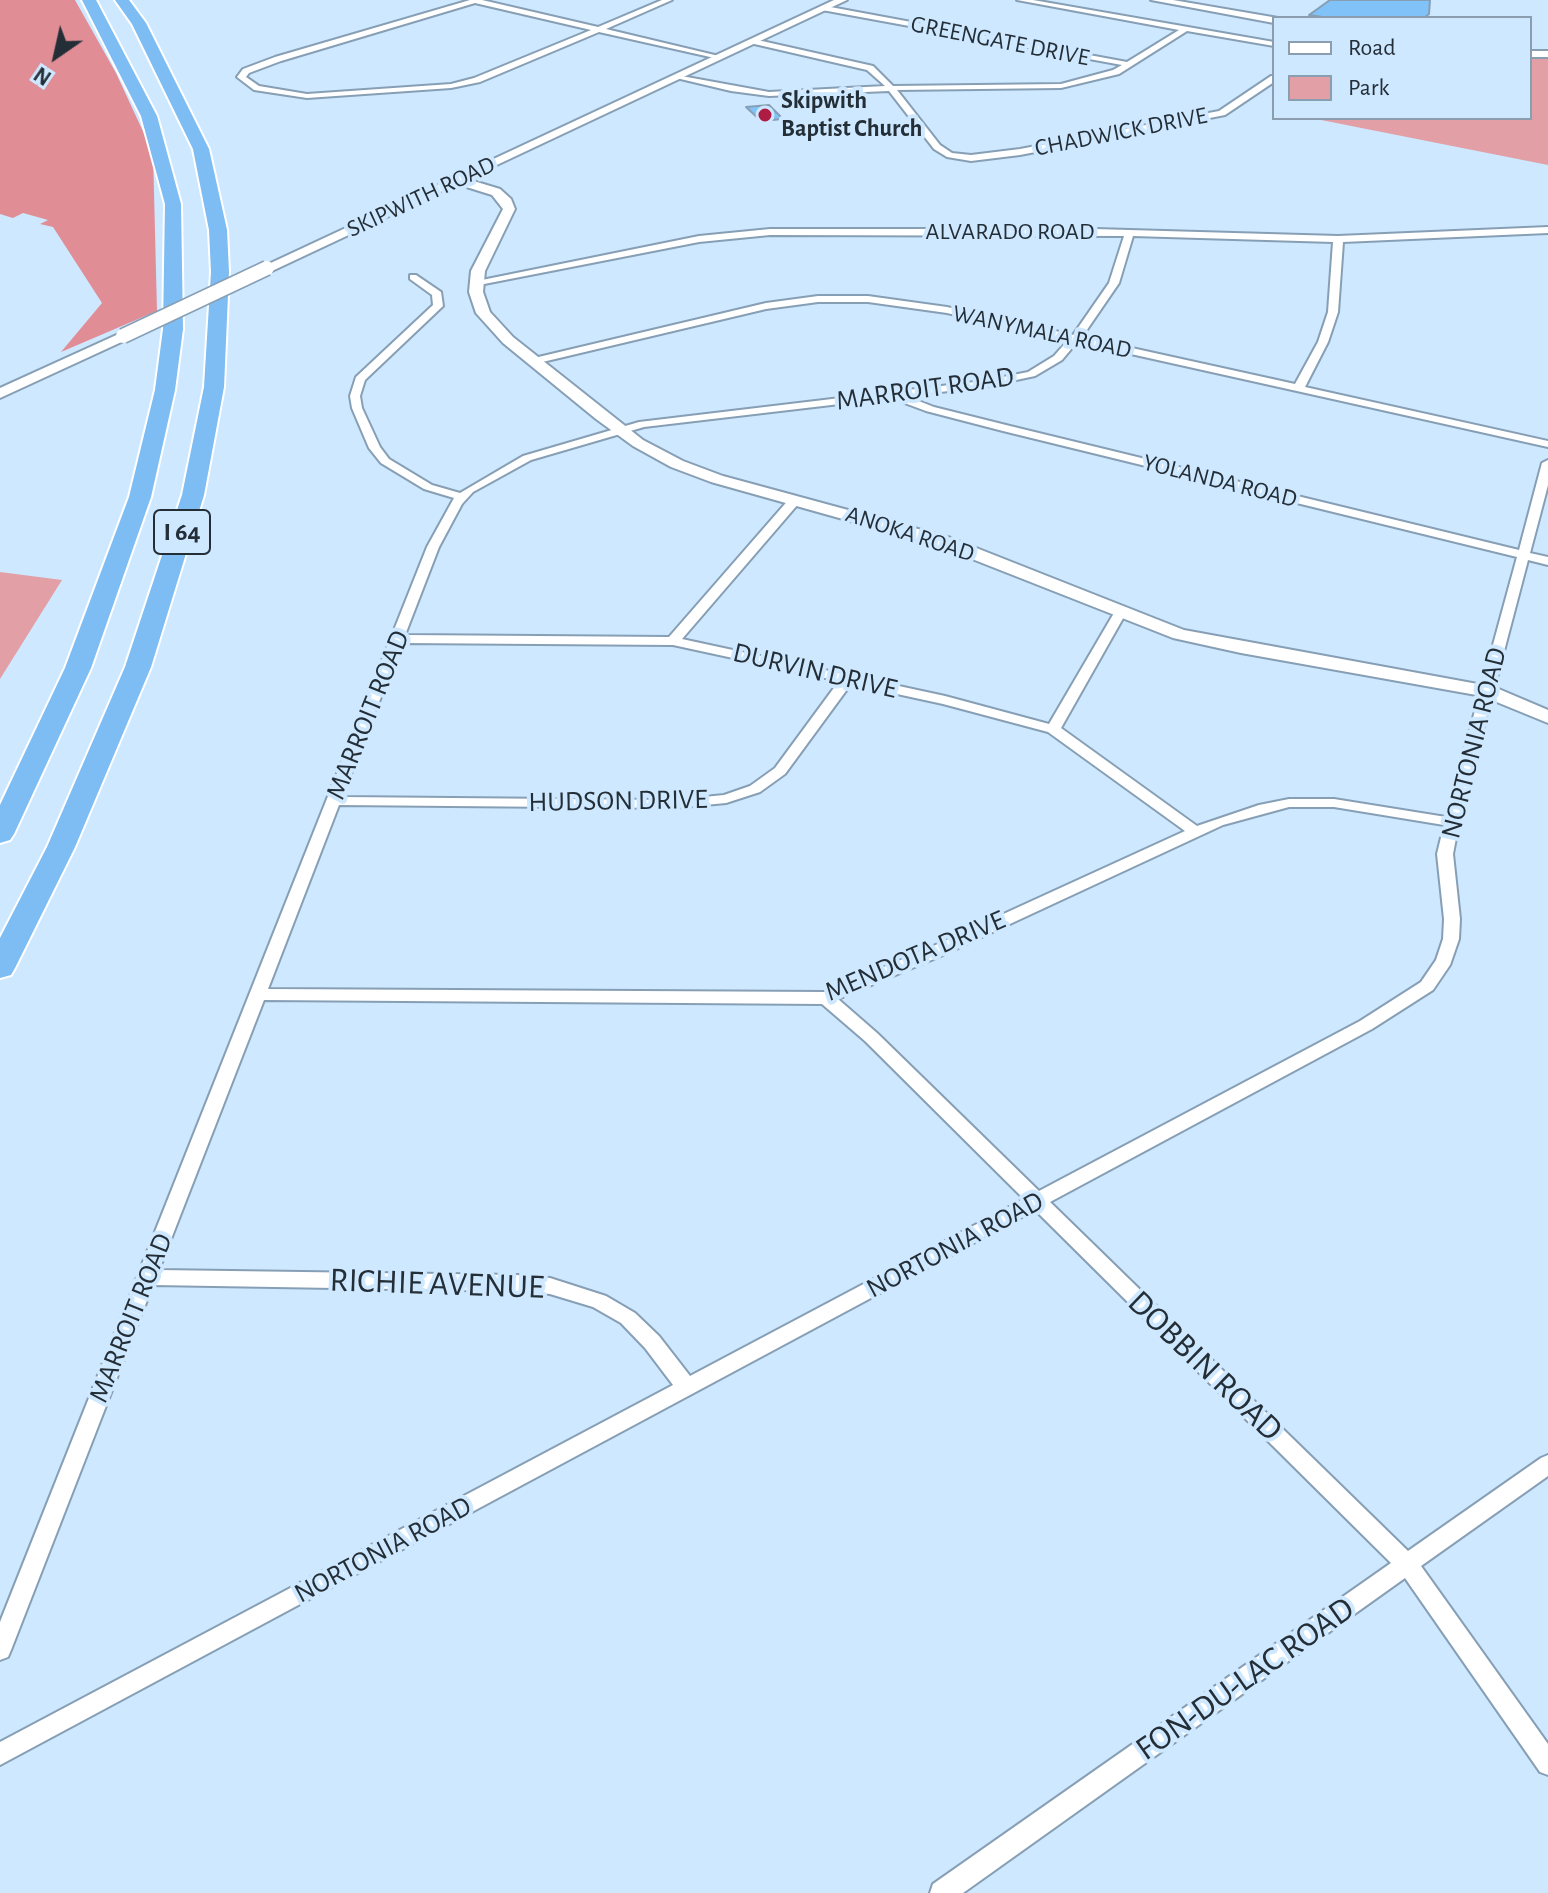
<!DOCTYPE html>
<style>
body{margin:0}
#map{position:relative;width:1548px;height:1893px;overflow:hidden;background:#cee8ff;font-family:"Alegreya Sans",sans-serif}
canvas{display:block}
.legend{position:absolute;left:1272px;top:16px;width:260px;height:104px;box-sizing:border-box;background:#cee8ff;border:2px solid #8a9eaf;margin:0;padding:10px 14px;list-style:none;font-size:24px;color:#242e37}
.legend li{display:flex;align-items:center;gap:16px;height:40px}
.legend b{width:40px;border:2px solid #8a9eaf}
.north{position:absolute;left:16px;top:16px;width:80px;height:80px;-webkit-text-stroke:6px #cee8ff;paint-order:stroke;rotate:214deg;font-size:22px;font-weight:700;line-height:32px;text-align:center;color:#242e37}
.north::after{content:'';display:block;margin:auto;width:28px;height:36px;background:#242e37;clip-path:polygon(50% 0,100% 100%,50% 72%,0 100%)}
</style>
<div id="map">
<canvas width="1548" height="1893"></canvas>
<ul class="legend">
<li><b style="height:10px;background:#fff"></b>Road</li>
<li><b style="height:22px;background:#e29fa5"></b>Park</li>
</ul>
<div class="north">N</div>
</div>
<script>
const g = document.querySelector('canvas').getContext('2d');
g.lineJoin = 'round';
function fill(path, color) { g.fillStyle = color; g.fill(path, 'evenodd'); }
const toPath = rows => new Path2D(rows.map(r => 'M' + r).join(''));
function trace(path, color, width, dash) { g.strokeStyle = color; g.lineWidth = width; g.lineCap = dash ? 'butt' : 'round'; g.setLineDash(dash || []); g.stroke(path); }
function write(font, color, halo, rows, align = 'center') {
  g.font = font + ' "Alegreya Sans",sans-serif'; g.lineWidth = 8; g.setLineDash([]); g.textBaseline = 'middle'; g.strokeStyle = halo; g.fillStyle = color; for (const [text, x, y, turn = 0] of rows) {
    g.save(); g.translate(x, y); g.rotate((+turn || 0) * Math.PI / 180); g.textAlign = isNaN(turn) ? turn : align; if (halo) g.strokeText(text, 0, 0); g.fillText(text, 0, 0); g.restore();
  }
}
fill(toPath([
 [1530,58,1548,58,1548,165,1316,119,1530,118],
 [0,572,62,580,0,679]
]), '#e29fa5');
fill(toPath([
 [0,0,75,0,116,73,153,153,157,311,61,352,102,303,53,227,40,224,48,220,23,213,13,218,0,214]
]), '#e18d96');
const building = toPath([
 [1330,0,1430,0,1429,14,1424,18,1329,18,1309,15,1330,0],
 [769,105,783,119,761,121,746,107,769,105]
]);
fill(building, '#81c2f8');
trace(building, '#869fb4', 2);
const street = toPath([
 [470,0,482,0,598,27,662,0,672,0,606,29,723,57,719,59,599,32,480,82,451,88,307,98,254,90,237,77,243,69,275,57,470,0],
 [475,3,591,30,474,78,451,84,307,94,259,86,246,77,249,73,281,61,475,3],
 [1017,0,1033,0,1274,42,1274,46,1187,31,1119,74,1061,88,897,90,940,145,952,153,971,155,1020,149,1219,111,1271,76,1274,76,1274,82,1225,115,1020,155,971,161,947,157,934,149,889,91,769,96,731,91,672,77,676,75,769,92,885,86,867,70,750,43,753,39,873,66,893,86,1061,84,1113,70,1122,65,822,10,825,6,1127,62,1179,30,1017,0],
 [1548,227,1548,233,1343,242,1338,312,1328,342,1305,387,1548,441,1548,447,1077,342,1062,360,1035,376,983,387,906,396,934,407,1010,426,1519,550,1542,463,1548,460,1548,485,1530,553,1548,557,1548,565,1528,560,1459,822,1453,854,1460,919,1459,939,1450,965,1433,990,1372,1029,1050,1202,1408,1551,1541,1458,1548,1455,1548,1476,1421,1566,1548,1744,1548,1775,1540,1772,1405,1578,963,1893,930,1893,933,1884,1391,1563,1035,1210,0,1765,0,1742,673,1385,645,1348,621,1323,593,1307,550,1294,517,1291,153,1285,11,1650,8,1657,0,1660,0,1622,427,547,454,498,424,489,381,463,369,448,352,408,350,396,356,377,433,305,432,295,410,279,410,275,416,275,441,292,443,306,365,380,360,396,362,408,380,447,389,459,432,485,460,493,523,456,639,422,983,381,1028,372,1054,356,1068,340,947,313,868,302,818,302,766,309,534,364,529,361,530,359,766,303,818,296,868,296,947,307,1073,335,1109,283,1124,236,770,235,699,242,474,286,472,284,477,281,699,236,770,229,1095,229,1338,236,1548,227],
 [1133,236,1333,242,1328,312,1318,342,1295,384,1082,337,1119,283,1133,236],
 [891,398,926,411,1003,431,1517,557,1446,817,1334,799,1289,799,1259,805,1197,826,1061,728,1126,613,1120,609,1114,613,1049,724,945,696,682,639,799,503,801,500,795,496,791,497,669,637,405,635,439,547,462,504,473,492,531,460,644,427,891,398],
 [402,643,673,645,839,681,775,768,750,786,724,795,673,800,342,797,402,643],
 [851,684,943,704,1048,732,1185,831,929,948,824,992,268,989,339,805,673,808,726,803,760,792,785,774,851,684],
 [1289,807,1334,807,1444,825,1437,854,1444,919,1443,939,1436,960,1421,982,1360,1021,1039,1191,877,1033,838,999,941,956,1223,825,1289,807],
 [264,1000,822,1004,865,1041,1024,1199,690,1376,659,1336,635,1313,606,1296,550,1278,517,1275,159,1270,264,1000]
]);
const secondary = toPath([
 [834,0,847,0,467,179,500,189,511,199,515,209,485,271,483,292,490,312,513,337,643,440,683,461,723,476,951,538,1184,630,1494,687,1548,710,1548,723,1482,696,1241,653,1173,638,939,546,711,482,671,467,633,446,596,419,503,343,476,313,469,292,471,271,503,209,492,195,457,184,272,271,260,268,834,0],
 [1151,0,1173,0,1278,18,1274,18,1274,23,1151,0],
 [1530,51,1548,51,1548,57,1530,57,1530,51],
 [123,332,128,333,128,339,0,398,0,388,123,332]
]);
const highway = toPath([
 [82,0,96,0,157,116,181,204,183,329,175,390,151,497,91,668,14,834,10,840,0,843,0,805,65,668,129,497,155,390,163,329,165,204,141,116,82,0],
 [115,0,129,0,146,23,209,149,227,230,229,272,224,387,204,495,151,667,75,847,15,968,11,975,0,978,0,938,47,847,125,667,182,495,204,387,211,272,209,230,193,149,132,24,115,0]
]);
trace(street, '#879fb5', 4);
trace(secondary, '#879fb5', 4);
trace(highway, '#fff', 4);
fill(street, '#fff');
fill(secondary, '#fff');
fill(highway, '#7dbdf3');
const secondaryBridge = toPath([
 [123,336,267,268]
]);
trace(secondaryBridge, '#879fb5', 17, []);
trace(secondaryBridge, '#fff', 14);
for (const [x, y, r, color] of [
 [765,115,8,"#af1c43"]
]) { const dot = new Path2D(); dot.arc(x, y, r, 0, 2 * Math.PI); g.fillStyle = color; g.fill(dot); trace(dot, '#cee8ff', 3); }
write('24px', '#242e37', '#cee8ff', [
 ["GREENGATE DRIVE",1000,41,11],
 ["CHADWICK DRIVE",1121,132,-11],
 ["SKIPWITH ROAD",421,197,-25],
 ["ALVARADO ROAD",1010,232],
 ["WANYMALA ROAD",1042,332,12],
 ["YOLANDA ROAD",1220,481,14],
 ["ANOKA ROAD",910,534,18]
]);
write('bold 24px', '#242e37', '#cee8ff', [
 ["Skipwith",781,101],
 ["Baptist Church",781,129]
], 'left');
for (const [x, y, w] of [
 [182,532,56]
]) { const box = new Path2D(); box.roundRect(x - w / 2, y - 22, w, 44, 6); g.fillStyle = '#cee8ff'; g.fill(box); trace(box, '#242e37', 2); }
write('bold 26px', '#242e37', null, [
 ["I 64",182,532]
]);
write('28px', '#242e37', '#cee8ff', [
 ["MARROIT ROAD",925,389,-8],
 ["DURVIN DRIVE",815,671,13],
 ["MARROIT ROAD",368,715,-68],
 ["NORTONIA ROAD",1474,743,-76],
 ["HUDSON DRIVE",618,801,-1],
 ["MENDOTA DRIVE",915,956,-23],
 ["NORTONIA ROAD",955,1245,-28],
 ["MARROIT ROAD",131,1318,-68],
 ["NORTONIA ROAD",383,1550,-28]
]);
write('34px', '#242e37', '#cee8ff', [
 ["RICHIE AVENUE",437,1284,2],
 ["DOBBIN ROAD",1205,1366,44],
 ["FON-DU-LAC ROAD",1245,1679,-35]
]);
</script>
